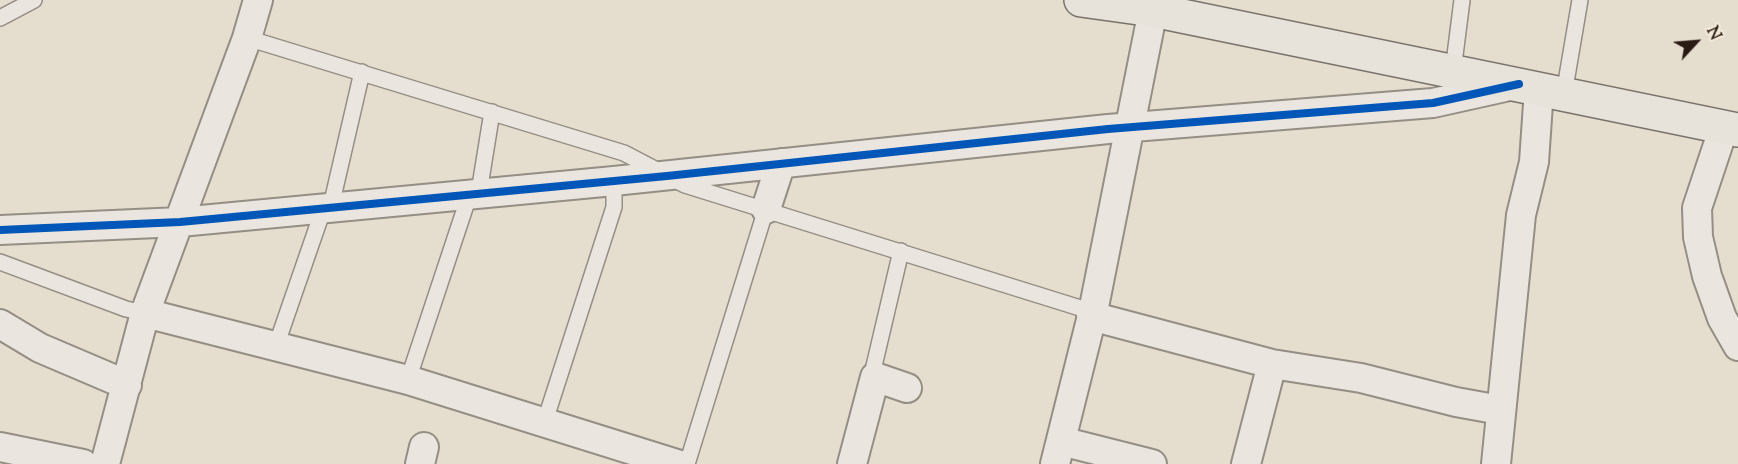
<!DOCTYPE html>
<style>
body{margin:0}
#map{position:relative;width:1738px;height:464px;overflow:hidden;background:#e5ddce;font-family:"Sorts Mill Goudy",serif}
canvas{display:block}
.north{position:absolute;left:1666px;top:12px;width:60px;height:60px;-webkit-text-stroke:4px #f4ebd9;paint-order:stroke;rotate:64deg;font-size:16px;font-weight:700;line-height:24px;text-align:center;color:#291b13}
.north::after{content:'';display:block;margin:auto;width:21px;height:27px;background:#291b13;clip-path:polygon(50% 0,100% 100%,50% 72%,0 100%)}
</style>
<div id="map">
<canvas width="1738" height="464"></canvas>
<div class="north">N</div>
</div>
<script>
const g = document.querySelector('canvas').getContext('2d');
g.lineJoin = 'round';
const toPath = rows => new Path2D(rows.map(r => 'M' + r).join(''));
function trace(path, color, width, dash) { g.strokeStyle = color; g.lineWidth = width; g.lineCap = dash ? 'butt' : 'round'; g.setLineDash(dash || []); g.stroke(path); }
const lane = toPath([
 [0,18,34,0],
 [247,38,624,153,685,185,1093,312],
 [1453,71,1462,0],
 [1564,94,1580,0],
 [479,192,492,112],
 [331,206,362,72],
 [0,262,126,309,145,313],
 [276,346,324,207],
 [875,377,874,366,901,251],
 [408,380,470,193],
 [544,424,614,207,614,181],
 [687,464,766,209]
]);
const street = toPath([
 [1724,127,1697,208,1698,237,1707,276,1722,318,1738,346],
 [766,209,781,163],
 [0,230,180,222,614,181,1108,129,1433,103,1514,85],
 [145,313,408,380,677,464],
 [1091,316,1272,364,1361,378,1456,402,1500,410],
 [0,324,40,348,127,385],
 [1061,441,1152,464],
 [0,447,83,464],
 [105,464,145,313,247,38,258,0],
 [420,464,424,447],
 [852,464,875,377,907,388],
 [1055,464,1093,312,1153,10],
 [1246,464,1272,364],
 [1496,464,1521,215,1534,162,1539,89]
]);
const primary = toPath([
 [1081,0,1153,10,1738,130]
]);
trace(lane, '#948e84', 18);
trace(street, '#948e84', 32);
trace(primary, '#7a736b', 36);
trace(lane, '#eae6df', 15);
trace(street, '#eae6df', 28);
trace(primary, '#e7e2da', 33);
trace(toPath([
 [0,230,180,222,667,176,1108,129,1433,103,1519,84]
]), '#0057b8', 8);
</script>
